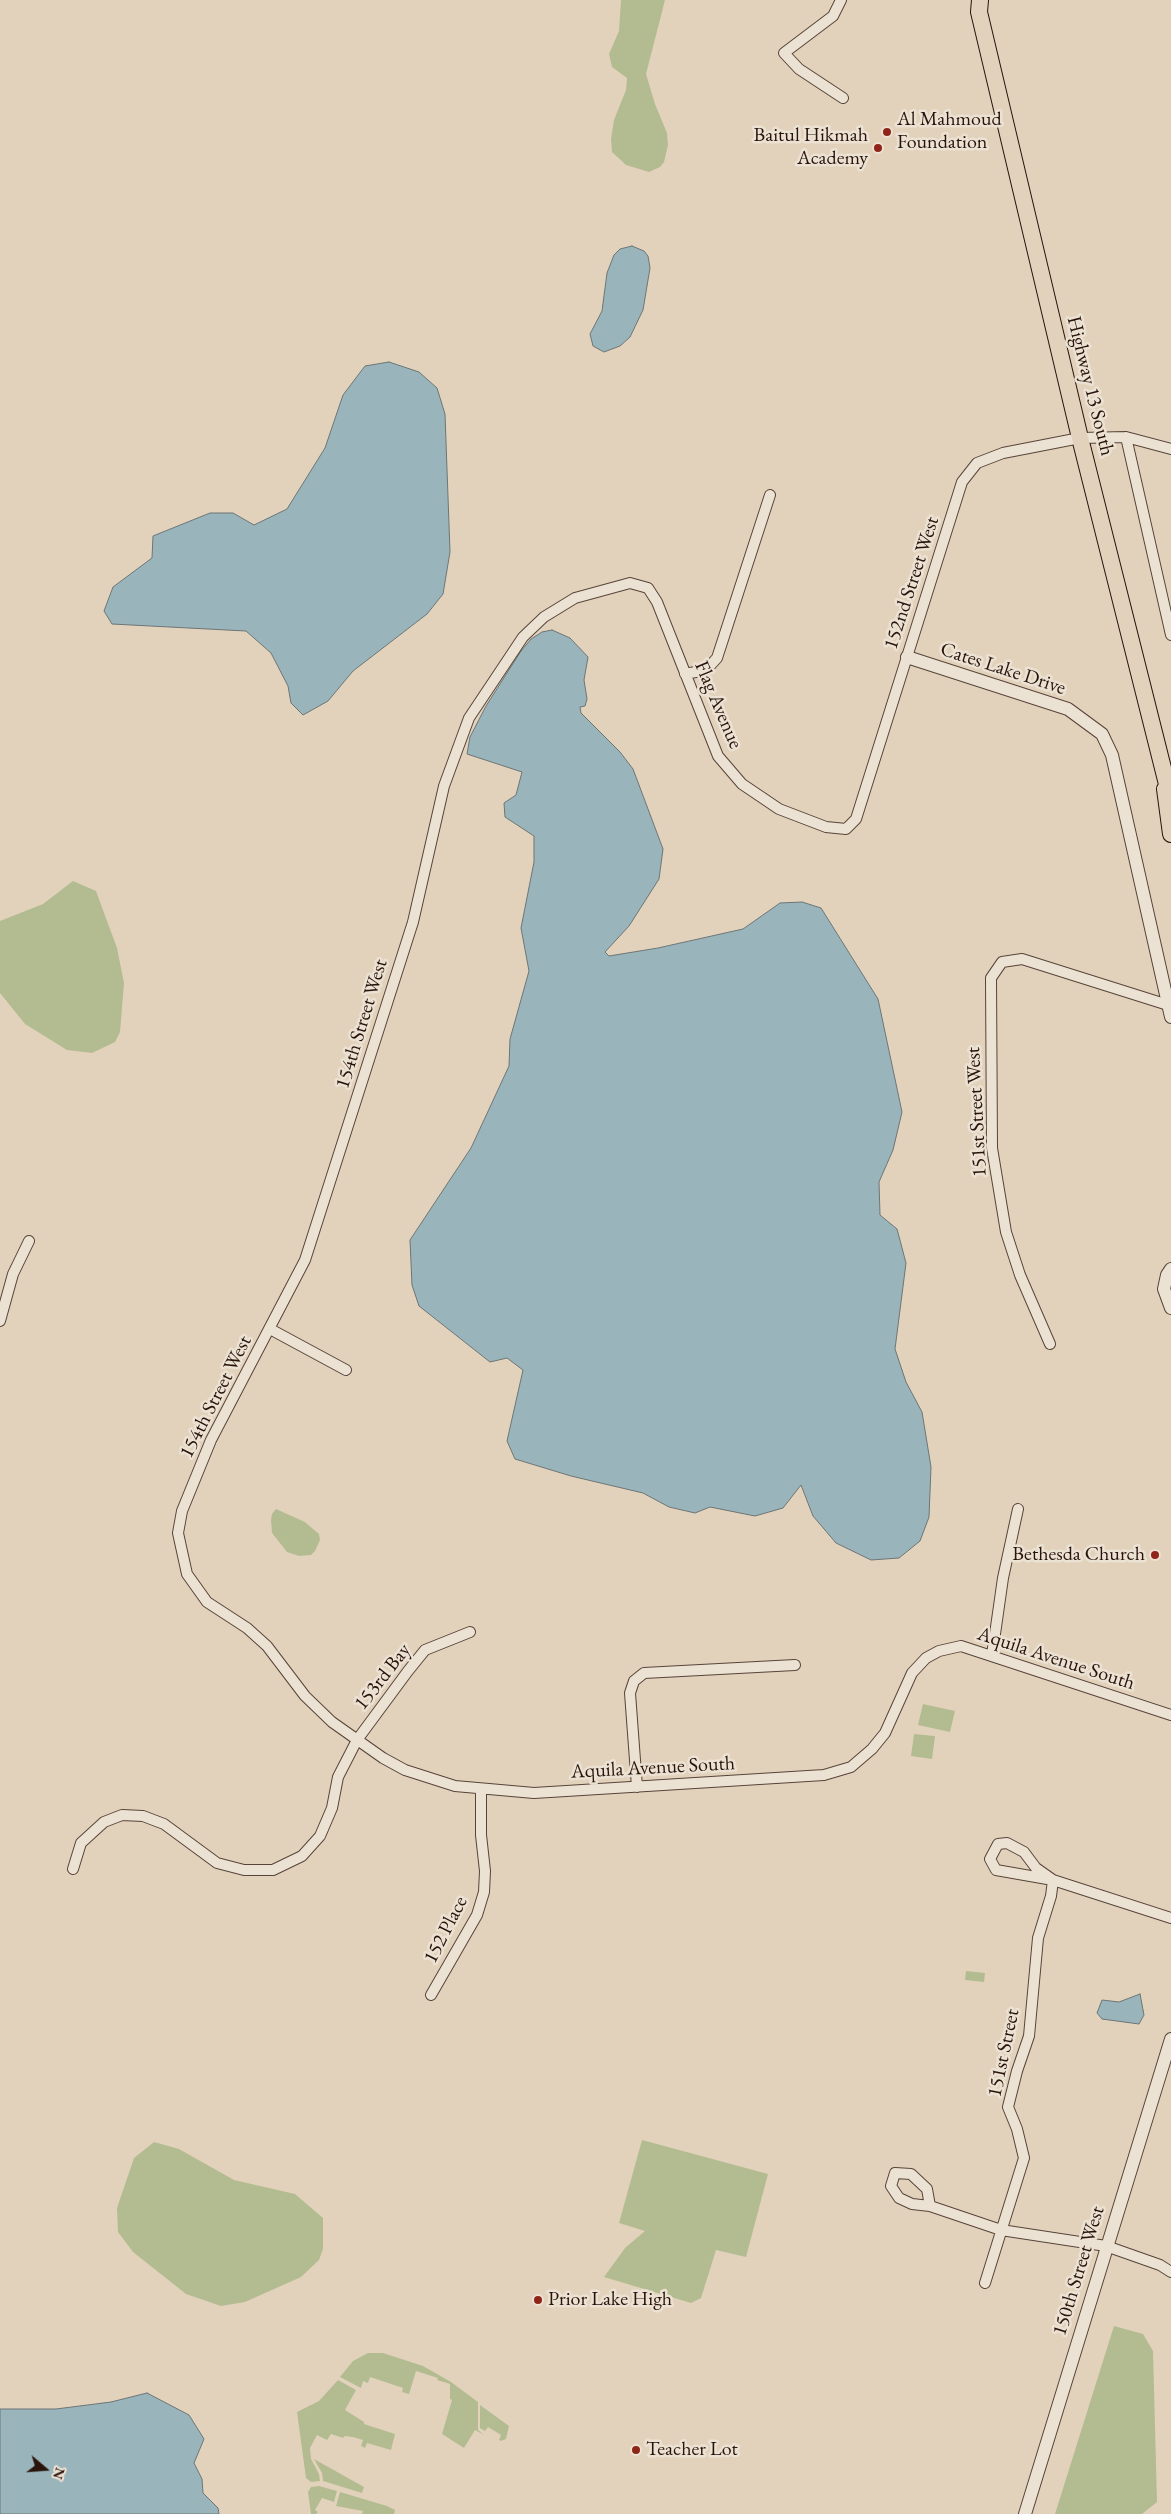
<!DOCTYPE html>
<style>
body{margin:0}
#map{position:relative;width:1171px;height:2514px;overflow:hidden;background:#e2d2bc;font-family:"EB Garamond",serif}
canvas{display:block}
.north{position:absolute;left:20px;top:2444px;width:50px;height:50px;-webkit-text-stroke:4px #ece2d3;paint-order:stroke;rotate:108deg;font-size:14px;font-weight:700;line-height:20px;text-align:center;color:#29140c}
.north::after{content:'';display:block;margin:auto;width:18px;height:22px;background:#29140c;clip-path:polygon(50% 0,100% 100%,50% 72%,0 100%)}
</style>
<div id="map">
<canvas width="1171" height="2514"></canvas>
<div class="north">N</div>
</div>
<script>
const g = document.querySelector('canvas').getContext('2d');
g.lineJoin = 'round';
function fill(path, color) { g.fillStyle = color; g.fill(path, 'evenodd'); }
const toPath = rows => new Path2D(rows.map(r => 'M' + r).join(''));
function trace(path, color, width, dash) { g.strokeStyle = color; g.lineWidth = width; g.lineCap = dash ? 'butt' : 'round'; g.setLineDash(dash || []); g.stroke(path); }
function write(font, color, halo, rows, align = 'center') {
  g.font = font + ' "EB Garamond",serif'; g.lineWidth = 5; g.setLineDash([]); g.textBaseline = 'middle'; g.strokeStyle = halo; g.fillStyle = color; for (const [text, x, y, turn = 0] of rows) {
    g.save(); g.translate(x, y); g.rotate((+turn || 0) * Math.PI / 180); g.textAlign = isNaN(turn) ? turn : align; if (halo) g.strokeText(text, 0, 0); g.fillText(text, 0, 0); g.restore();
  }
}
fill(toPath([
 [621,0,665,0,646,74,655,104,667,133,668,145,664,162,660,167,649,172,626,165,612,152,611,139,614,120,626,90,627,78,612,67,609,54,619,31],
 [73,881,96,891,117,948,124,983,120,1032,115,1042,92,1053,67,1050,25,1024,0,993,0,921,43,904],
 [276,1509,305,1522,319,1534,320,1540,315,1551,311,1555,299,1556,287,1552,272,1533,271,1520,272,1514],
 [923,1704,955,1711,950,1732,918,1725],
 [914,1734,935,1736,932,1759,911,1756],
 [966,1971,985,1973,984,1982,965,1980],
 [642,2140,768,2174,746,2257,716,2250,701,2298,691,2303,604,2277,625,2248,645,2231,619,2223],
 [154,2142,179,2149,234,2180,295,2194,323,2218,323,2249,319,2260,301,2277,245,2302,221,2306,186,2294,133,2252,118,2232,117,2208,134,2158],
 [1114,2326,1143,2334,1153,2351,1157,2502,1142,2514,1055,2514],
 [368,2353,383,2353,423,2366,451,2382,478,2402,478,2430,484,2435,475,2430,464,2448,442,2434,452,2400,450,2399,450,2384,437,2380,438,2378,416,2371,409,2394,402,2392,403,2388,370,2377,368,2383,363,2381,361,2388,340,2377,353,2361],
 [338,2380,356,2390,345,2410,364,2422,364,2424,395,2434,391,2450,367,2443,365,2448,361,2446,363,2440,353,2437,345,2436,343,2438,331,2434,327,2440,317,2435,310,2448,311,2459,319,2474,320,2481,311,2482,306,2478,297,2412,319,2401],
 [480,2405,509,2426,506,2439,501,2441,499,2440,501,2435,488,2427,485,2431,480,2428],
 [314,2459,364,2487,362,2493,323,2481,322,2473],
 [319,2486,337,2491,334,2502,322,2498,315,2510,318,2512,316,2514,311,2514,308,2492,311,2487],
 [340,2492,387,2506,395,2510,394,2514,362,2514,363,2511,336,2506]
]), '#b3bc91');
const water = toPath([
 [632,246,644,251,648,256,650,268,643,310,630,337,620,346,604,352,593,346,590,334,602,311,607,273,614,255,620,249,632,246],
 [389,362,419,372,437,388,445,414,450,552,443,594,427,614,353,671,328,701,303,715,291,703,288,686,271,653,246,631,112,624,104,611,113,587,152,558,153,536,210,513,233,513,254,525,287,509,325,448,343,395,365,366,389,362],
 [552,630,570,638,588,657,584,680,587,699,585,706,580,707,581,713,620,752,633,769,663,849,659,879,629,926,605,952,609,956,658,948,743,929,780,903,802,902,821,908,878,999,902,1112,893,1150,879,1182,880,1215,897,1229,906,1263,895,1349,906,1382,922,1412,931,1467,929,1517,920,1541,899,1558,871,1560,836,1543,813,1516,801,1485,783,1508,755,1516,710,1507,695,1513,669,1507,643,1493,571,1476,515,1459,507,1441,523,1370,507,1358,490,1362,419,1306,412,1285,410,1240,471,1148,509,1066,510,1039,529,971,521,928,534,862,534,836,505,817,504,803,516,795,522,772,467,754,470,737,486,706,521,651,531,639,542,632,552,630],
 [1140,1994,1144,2015,1139,2024,1102,2019,1097,2013,1102,2000,1119,2002,1140,1994],
 [147,2393,189,2415,204,2439,194,2463,202,2479,203,2493,218,2508,219,2514,0,2514,0,2409,56,2409,111,2402,147,2393]
]);
fill(water, '#99b5bb');
trace(water, '#6c7575', 1);
const minor = toPath([
 [841,0,833,16,784,53,799,69,843,98],
 [1126,437,1171,635],
 [1171,449,1126,437,1080,438,1003,453,977,463,962,482,856,819,846,829,826,827,779,809,742,784,718,756,657,602,648,588,630,583,575,598,544,617,523,637,469,718,444,786,413,922,305,1260,211,1440,182,1511,178,1533,187,1574,207,1602,247,1628,267,1646,305,1696,332,1722,383,1758,405,1770,455,1786,534,1793,824,1775,851,1767,872,1749,885,1733,912,1673,926,1658,939,1651,961,1646,1171,1715],
 [685,674,706,670,717,658,770,495],
 [0,1321,13,1274,29,1241],
 [270,1329,346,1370],
 [1050,1344,1020,1275,1006,1232,992,1148,991,978,1002,962,1022,959,1168,1005],
 [992,1655,1003,1578,1018,1509],
 [637,1787,630,1693,634,1681,644,1673,795,1665],
 [73,1869,81,1843,104,1822,122,1815,143,1816,164,1824,217,1863,244,1870,273,1870,302,1856,320,1836,332,1808,338,1777,357,1740,408,1671,425,1650,470,1632],
 [1053,1880,1036,1868,1024,1852,1007,1843,998,1844,990,1859,996,1870,1053,1880,1171,1918],
 [431,1995,477,1915,484,1892,485,1871,481,1835,481,1789],
 [930,2206,912,2204,899,2198,891,2186,895,2173,911,2174,927,2189,930,2206,1001,2230,1106,2246,1160,2265,1171,2272],
 [985,2283,1024,2158,1017,2129,1008,2107,1017,2071,1029,2036,1038,1938,1051,1896,1053,1880]
]);
const tertiary = toPath([
 [907,657,1068,709,1102,734,1112,755,1171,1017],
 [1171,1269,1167,1275,1164,1289,1171,1308],
 [1025,2514,1171,2039]
]);
const primary = toPath([
 [980,0,979,12,1080,438,1171,800],
 [1165,789,1171,834]
]);
trace(minor, '#574438', 12);
trace(tertiary, '#574438', 14);
trace(primary, '#29140c', 18);
trace(minor, '#ece2d3', 10);
trace(tertiary, '#ece2d3', 12);
trace(primary, '#e2d2bc', 16);
for (const [x, y, r, color] of [
 [887,132,5,"#8f2418"],
 [878,148,5,"#8f2418"],
 [1155,1555,5,"#8f2418"],
 [538,2300,5,"#8f2418"],
 [636,2450,5,"#8f2418"]
]) { const dot = new Path2D(); dot.arc(x, y, r, 0, 2 * Math.PI); g.fillStyle = color; g.fill(dot); trace(dot, '#ece2d3', 2); }
write('20px', '#29140c', '#ece2d3', [
 ["Al Mahmoud",897,120],
 ["Foundation",897,143],
 ["Baitul Hikmah",868,136,"right"],
 ["Academy",868,159,"right"],
 ["Bethesda Church",1145,1555,"right"],
 ["Prior Lake High",548,2300],
 ["Teacher Lot",646,2450]
], 'left');
write('20px', '#29140c', '#ece2d3', [
 ["Highway 13 South",1090,386,76],
 ["152nd Street West",912,583,-72],
 ["Cates Lake Drive",1003,669,18],
 ["Flag Avenue",718,705,67],
 ["154th Street West",362,1024,-73],
 ["151st Street West",977,1112,-93],
 ["154th Street West",216,1397,-63],
 ["Aquila Avenue South",1056,1659,18],
 ["153rd Bay",383,1677,-52],
 ["Aquila Avenue South",653,1768,-3],
 ["152 Place",446,1930,-63],
 ["151st Street",1004,2053,-78],
 ["150th Street West",1079,2271,-73]
]);
</script>
